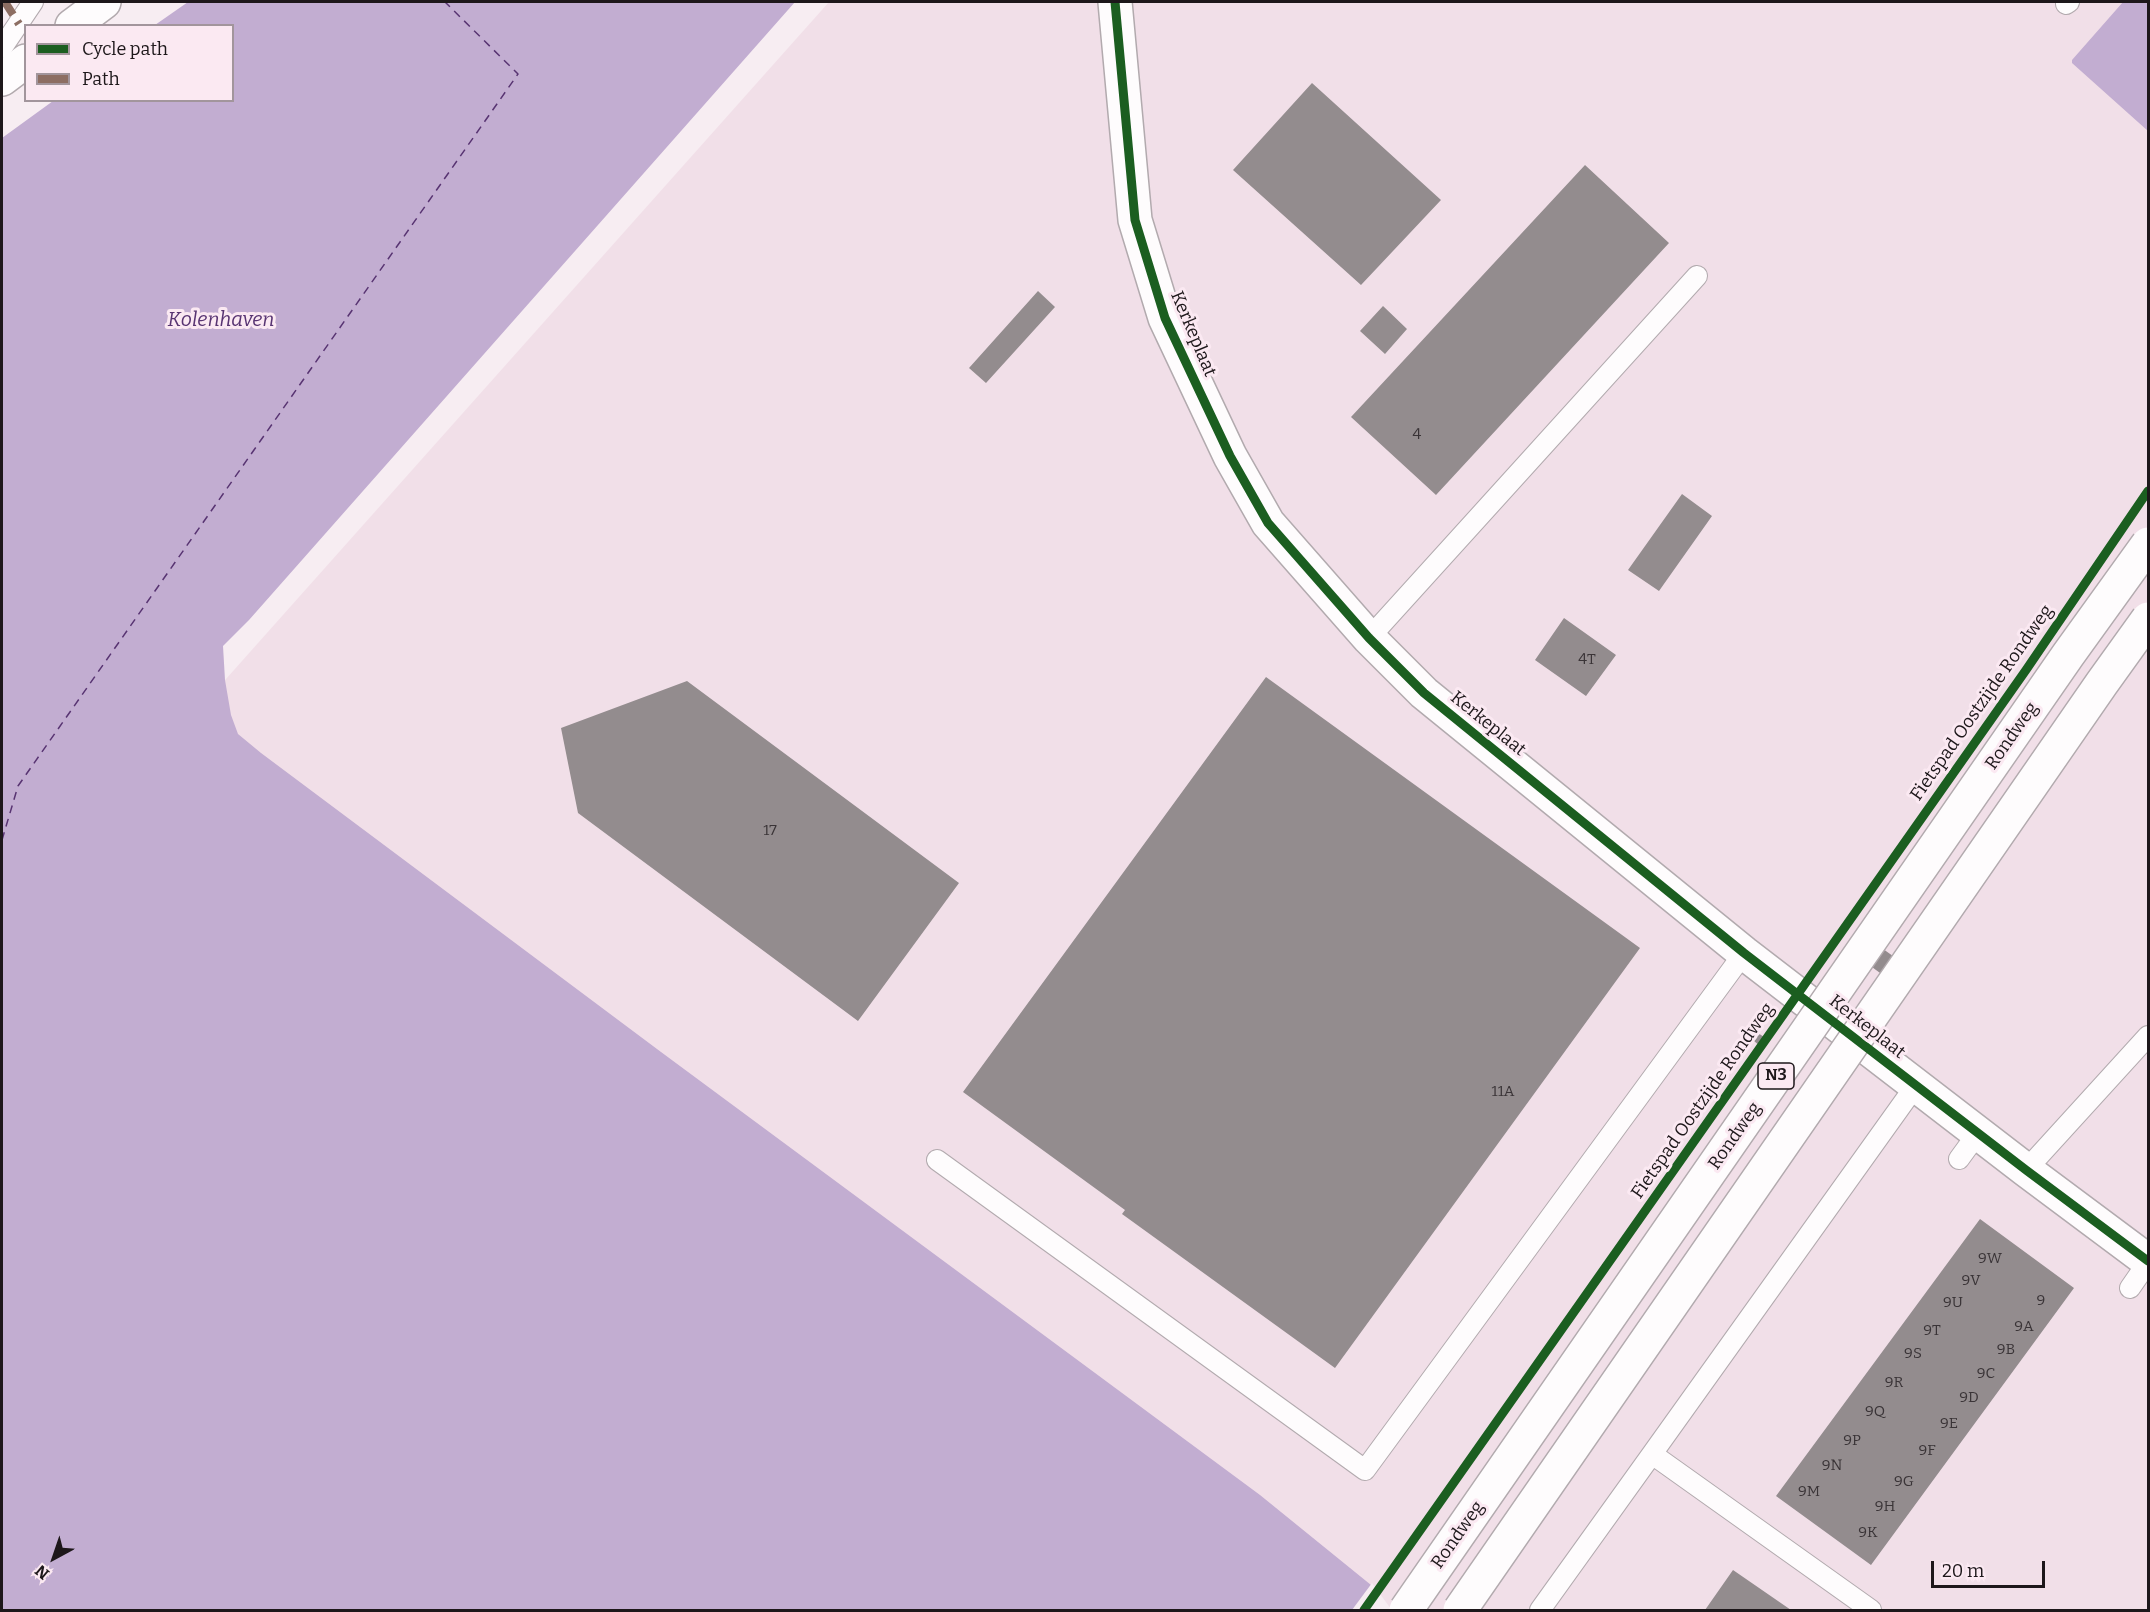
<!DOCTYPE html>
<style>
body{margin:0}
#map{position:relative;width:2150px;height:1612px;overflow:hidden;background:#f7edf2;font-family:Bitter,serif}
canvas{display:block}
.frame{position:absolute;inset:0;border:3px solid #1d171a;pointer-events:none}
.legend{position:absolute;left:24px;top:24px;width:210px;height:78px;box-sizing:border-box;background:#fbe9f2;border:2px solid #a2959c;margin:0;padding:8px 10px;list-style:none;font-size:18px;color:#1d171a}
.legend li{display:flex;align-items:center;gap:12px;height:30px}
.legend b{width:30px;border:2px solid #a2959c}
.north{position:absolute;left:24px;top:1528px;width:60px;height:60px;-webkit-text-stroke:4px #fbe9f2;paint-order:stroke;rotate:220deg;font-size:16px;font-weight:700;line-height:24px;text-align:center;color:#1d171a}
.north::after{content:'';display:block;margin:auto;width:21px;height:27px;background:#1d171a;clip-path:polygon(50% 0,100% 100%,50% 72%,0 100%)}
.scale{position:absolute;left:1931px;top:1561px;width:114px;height:27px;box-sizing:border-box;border:3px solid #1d171a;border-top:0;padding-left:8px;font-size:18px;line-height:21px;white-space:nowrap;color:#1d171a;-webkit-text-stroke:4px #fbe9f2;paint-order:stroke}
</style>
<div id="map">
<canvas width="2150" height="1612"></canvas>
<div class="frame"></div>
<ul class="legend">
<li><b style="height:8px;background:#1b5e20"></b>Cycle path</li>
<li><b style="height:8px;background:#8d6e63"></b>Path</li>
</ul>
<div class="north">N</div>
<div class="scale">20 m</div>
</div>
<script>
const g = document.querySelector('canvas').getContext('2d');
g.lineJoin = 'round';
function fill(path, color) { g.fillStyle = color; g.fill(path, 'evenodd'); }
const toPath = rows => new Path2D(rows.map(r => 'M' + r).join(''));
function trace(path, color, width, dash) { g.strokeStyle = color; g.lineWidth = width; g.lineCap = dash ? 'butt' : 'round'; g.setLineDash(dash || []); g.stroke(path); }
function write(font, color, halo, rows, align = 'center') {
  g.font = font + ' Bitter,serif'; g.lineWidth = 6; g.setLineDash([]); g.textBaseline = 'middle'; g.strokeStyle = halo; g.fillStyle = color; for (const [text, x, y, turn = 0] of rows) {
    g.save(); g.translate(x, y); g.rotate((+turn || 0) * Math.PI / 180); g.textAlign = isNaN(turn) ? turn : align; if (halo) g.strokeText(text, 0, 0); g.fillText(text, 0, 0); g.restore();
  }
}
fill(toPath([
 [829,2,2148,2,2148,1610,1254,1610,185,725]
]), '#f1dfe8');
fill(toPath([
 [188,2,795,2,249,620,223,646,225,680,231,715,238,734,261,753,661,1052,1260,1495,1371,1585,1388,1610,2,1610,2,138,53,101,232,100,232,26,155,25],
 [2123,2,2148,2,2148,131,2072,63,2072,60]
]), '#c2add1');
fill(toPath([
 [1372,1583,1391,1609,1391,1610,1352,1610]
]), '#f7edf2');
trace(toPath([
 [2,840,18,786,518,74,445,2]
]), '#583472', 1.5, [8, 6]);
fill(toPath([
 [1312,83,1441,200,1361,285,1233,170],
 [1585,165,1669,243,1436,495,1351,417],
 [1038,291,1055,307,986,383,969,368],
 [1383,306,1407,329,1385,354,1360,331],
 [1682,494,1712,516,1659,591,1628,570],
 [1564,618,1616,655,1586,696,1535,660],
 [1266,677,1640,948,1335,1368,1122,1214,1125,1210,963,1092],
 [687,681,959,883,858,1021,578,813,561,728],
 [1865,936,1911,969,1899,987,1853,953],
 [1755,1031,1764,1037,1759,1045,1750,1038],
 [1980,1219,2074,1288,1871,1565,1776,1496],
 [1733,1570,1791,1610,1705,1610]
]), '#938c8e');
const lane = toPath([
 [2066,4,2069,2],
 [2,48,33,2],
 [1369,638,1697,276],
 [1959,1159,1978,1133],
 [937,1160,1365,1470,1744,953],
 [2026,1170,2148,1036],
 [2130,1288,2148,1262],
 [1540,1610,1652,1454],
 [1871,1610,1652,1454,1916,1085]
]);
const street = toPath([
 [1115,2,1135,220,1165,318,1230,456,1268,523,1369,638,1424,693,1744,953,2026,1170,2148,1261],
 [72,26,104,2],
 [2,79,26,61]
]);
trace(lane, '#b2aaae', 22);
trace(street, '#b2aaae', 36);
trace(lane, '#fefcfd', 20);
trace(street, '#fefcfd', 33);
const primaryBridge = toPath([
 [1406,1610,2068,655,2148,544],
 [1460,1610,2102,683,2148,619]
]);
trace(primaryBridge, '#b2aaae', 36, []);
trace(primaryBridge, '#fefcfd', 33);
trace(toPath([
 [5,2,19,24]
]), '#8d6e63', 8, [15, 8]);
trace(toPath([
 [1115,2,1135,220,1165,318,1230,456,1268,523,1369,638,1424,693,1744,953,2026,1170,2148,1261],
 [1364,1610,2026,670,2148,491]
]), '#1b5e20', 9);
write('15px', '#3a3437', null, [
 ["4",1417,435],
 ["4T",1587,660],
 ["17",770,831],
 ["11A",1503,1092],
 ["9W",1990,1259],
 ["9V",1971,1281],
 ["9",2041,1301],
 ["9U",1953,1303],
 ["9A",2024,1327],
 ["9T",1932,1331],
 ["9B",2006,1350],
 ["9S",1913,1354],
 ["9C",1986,1374],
 ["9R",1894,1383],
 ["9D",1969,1398],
 ["9Q",1875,1412],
 ["9E",1949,1424],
 ["9P",1852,1441],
 ["9F",1927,1451],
 ["9N",1832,1466],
 ["9G",1904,1482],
 ["9M",1809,1492],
 ["9H",1885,1507],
 ["9K",1868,1533]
]);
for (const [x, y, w] of [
 [1776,1076,36]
]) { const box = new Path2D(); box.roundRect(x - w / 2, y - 13, w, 26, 4.5); g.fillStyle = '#fbe9f2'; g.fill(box); trace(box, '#1d171a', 1.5); }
write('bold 16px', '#1d171a', null, [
 ["N3",1776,1076]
]);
write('18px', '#1d171a', '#fbe9f2', [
 ["Kerkeplaat",1193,334,67],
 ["Fietspad Oostzijde Rondweg",1982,703,-55],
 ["Kerkeplaat",1488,724,39],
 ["Rondweg",2012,736,-55],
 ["Kerkeplaat",1867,1027,38],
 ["Fietspad Oostzijde Rondweg",1703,1101,-55],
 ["Rondweg",1735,1136,-55],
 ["Rondweg",1458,1535,-55]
]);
write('italic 20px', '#583472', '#fbe9f2', [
 ["Kolenhaven",221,320]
]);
</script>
